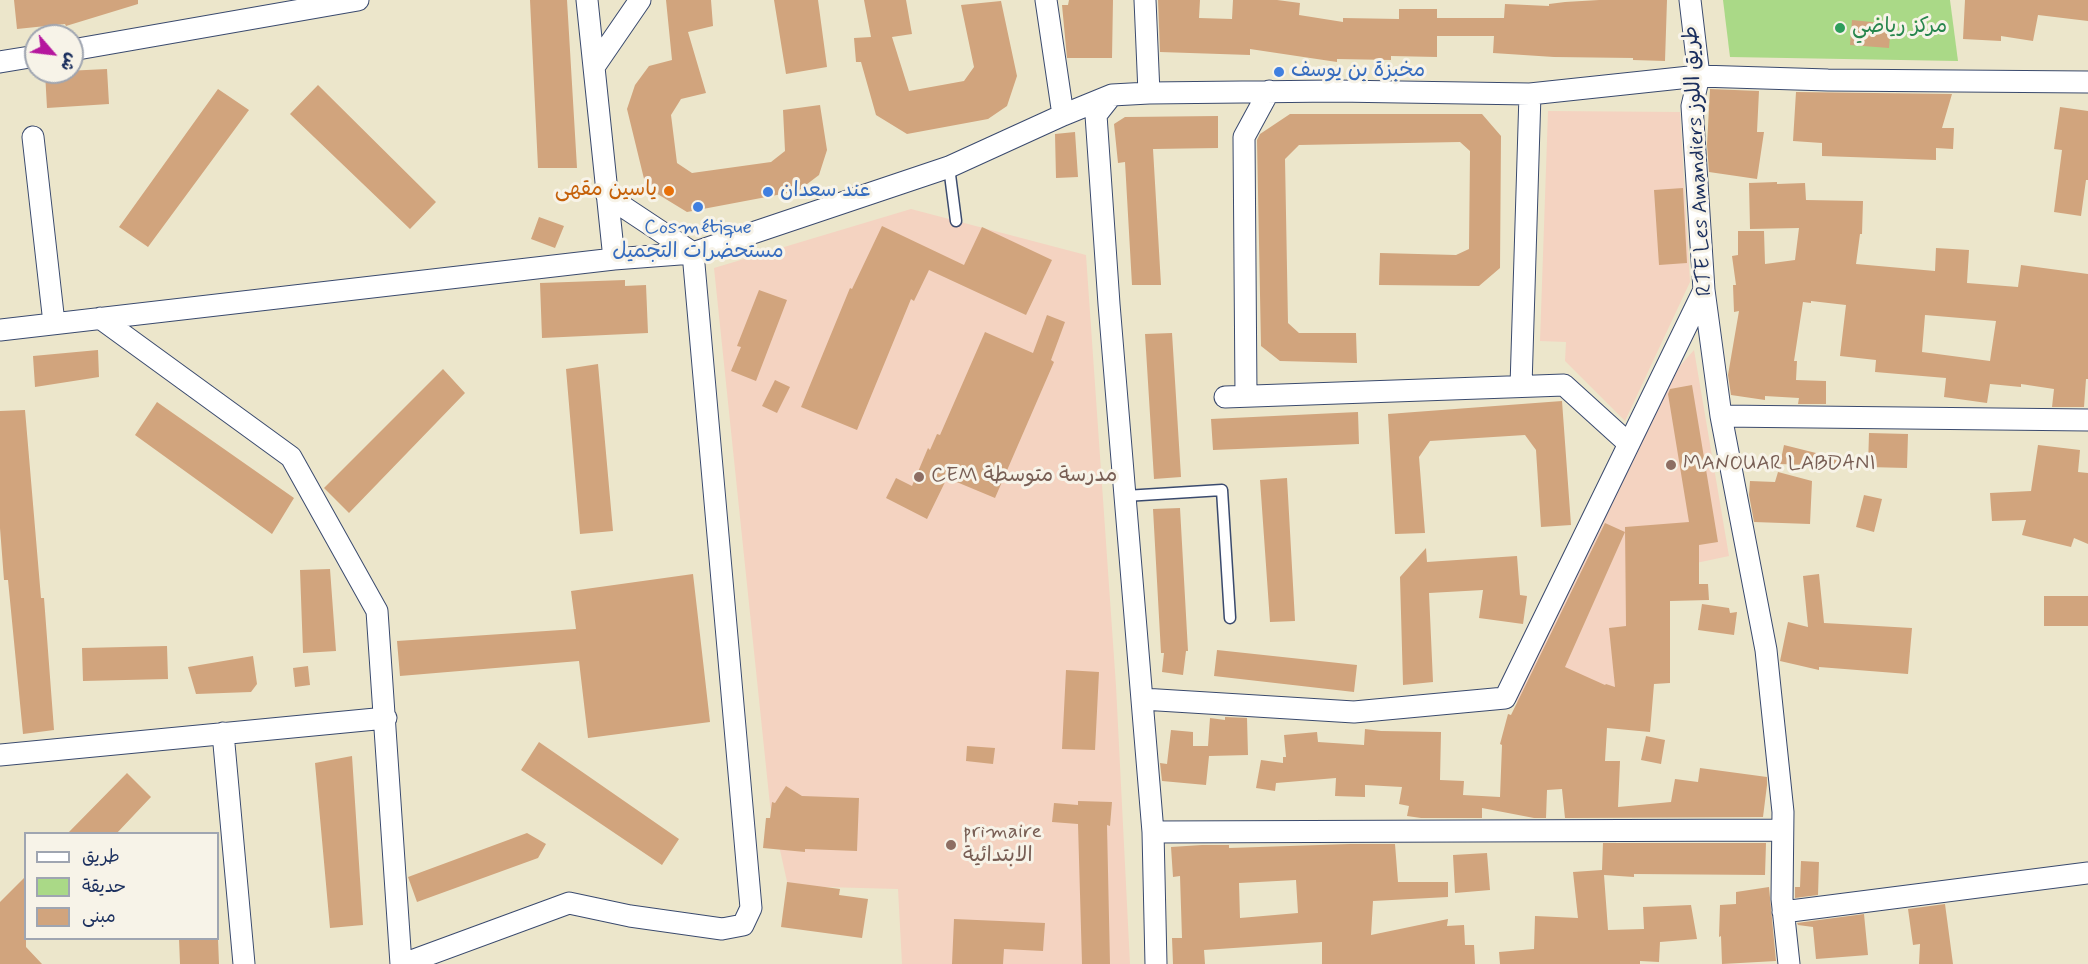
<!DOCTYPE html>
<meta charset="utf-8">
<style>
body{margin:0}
#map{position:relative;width:2088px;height:964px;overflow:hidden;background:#ece6cb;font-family:Mynerve,"Playpen Sans Arabic",sans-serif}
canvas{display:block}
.legend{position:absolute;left:24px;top:832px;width:195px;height:108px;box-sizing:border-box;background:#f7f3e8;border:2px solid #9fa5b1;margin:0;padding:8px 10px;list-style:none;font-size:18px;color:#1b2f5e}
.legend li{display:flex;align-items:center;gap:12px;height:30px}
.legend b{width:30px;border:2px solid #9fa5b1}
.north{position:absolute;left:24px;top:24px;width:60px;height:60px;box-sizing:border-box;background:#f7f3e8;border:2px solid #9fa5b1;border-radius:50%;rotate:118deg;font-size:16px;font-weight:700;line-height:24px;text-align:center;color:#1b2f5e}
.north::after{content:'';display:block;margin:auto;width:21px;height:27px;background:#b5179e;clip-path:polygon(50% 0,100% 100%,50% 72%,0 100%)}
</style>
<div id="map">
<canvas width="2088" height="964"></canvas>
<ul class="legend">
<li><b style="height:8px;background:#fff"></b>طريق</li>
<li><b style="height:16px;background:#aad987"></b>حديقة</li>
<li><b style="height:16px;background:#d1a47d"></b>مبنى</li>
</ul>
<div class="north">ش</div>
</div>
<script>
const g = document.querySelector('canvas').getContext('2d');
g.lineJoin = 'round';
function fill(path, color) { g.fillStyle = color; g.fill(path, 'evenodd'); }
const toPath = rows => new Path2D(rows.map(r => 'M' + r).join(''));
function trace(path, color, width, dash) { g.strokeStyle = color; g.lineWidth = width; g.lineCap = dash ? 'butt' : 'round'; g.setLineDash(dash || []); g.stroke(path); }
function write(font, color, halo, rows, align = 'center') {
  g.font = font + ' Mynerve,"Playpen Sans Arabic",sans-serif'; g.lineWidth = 6; g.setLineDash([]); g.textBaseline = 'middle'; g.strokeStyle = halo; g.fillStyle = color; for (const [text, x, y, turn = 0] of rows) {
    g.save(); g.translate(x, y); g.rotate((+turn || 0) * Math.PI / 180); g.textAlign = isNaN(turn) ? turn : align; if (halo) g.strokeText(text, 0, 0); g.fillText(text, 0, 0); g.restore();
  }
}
fill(toPath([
 [1548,111,1680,112,1690,282,1625,421,1565,361,1566,342,1540,341],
 [911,209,1086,255,1116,686,1130,964,902,964,898,889,788,886,770,805,714,268],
 [1694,350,1729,556,1635,576,1649,694,1580,730,1515,701,1672,375]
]), '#f4d3c1');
fill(toPath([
 [1723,0,1950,0,1958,61,1730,57]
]), '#aad987');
fill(toPath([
 [14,0,138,0,138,4,66,26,65,24,17,29],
 [530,0,567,0,577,168,538,168],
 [666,0,711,0,713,26,688,32,706,93,681,99,671,115,677,163,692,173,771,162,785,151,783,110,820,105,827,150,819,175,798,191,687,212,646,187,627,109,635,85,649,66,672,60],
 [774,0,818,0,827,67,786,74],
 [864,0,906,0,912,34,892,37,909,91,964,81,974,67,961,5,1001,1,1017,76,1007,106,988,119,907,134,876,115,861,62,856,62,854,38,871,37],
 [1069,0,1113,0,1112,58,1067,58,1062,5,1068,5],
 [1158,0,1200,0,1199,18,1232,19,1233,0,1277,0,1300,3,1299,15,1343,22,1343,18,1399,19,1399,9,1437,9,1437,18,1504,18,1505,4,1549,6,1549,4,1565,2,1599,0,1667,0,1665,61,1633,60,1633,58,1554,57,1493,53,1494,36,1437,36,1437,57,1391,56,1391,60,1337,59,1337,62,1250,49,1250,55,1160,52],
 [1965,0,2088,0,2088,21,2038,15,2033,41,2001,36,2001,41,1963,39],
 [1852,20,1891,24,1889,48,1850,45],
 [107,69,109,104,47,108,45,72],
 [318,85,436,202,410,229,290,114],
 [218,89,249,110,148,247,119,227],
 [1710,89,1759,91,1757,132,1764,132,1757,179,1709,172,1707,145],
 [1796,92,1952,94,1942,128,1954,128,1953,149,1936,148,1936,160,1822,156,1822,143,1793,141],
 [2060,107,2088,111,2088,180,2086,180,2081,216,2054,212,2062,150,2054,149],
 [1290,114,1482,114,1501,136,1500,268,1479,286,1379,285,1380,253,1456,255,1469,249,1470,151,1460,142,1299,145,1285,159,1288,323,1299,333,1356,333,1357,363,1280,361,1261,346,1257,140,1260,134],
 [1218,116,1218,148,1153,149,1161,285,1132,285,1125,162,1118,163,1114,124,1125,117],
 [1075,132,1078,177,1056,178,1055,134],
 [1777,182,1777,184,1805,183,1806,200,1863,201,1862,234,1860,234,1856,264,1935,271,1936,248,1969,250,1967,283,2018,287,2021,265,2088,274,2088,379,2086,379,2084,407,2052,407,2054,389,2021,384,2021,387,1990,384,1987,403,1944,397,1946,378,1875,372,1876,360,1840,356,1846,305,1811,301,1811,303,1803,302,1794,361,1797,361,1796,380,1826,381,1826,404,1798,404,1799,398,1765,396,1765,400,1731,395,1728,375,1739,311,1734,312,1733,285,1736,285,1732,256,1738,255,1738,231,1764,231,1765,264,1795,260,1799,228,1750,229,1749,183],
 [1925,315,1996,321,1990,361,1922,352],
 [1683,188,1687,263,1659,265,1654,190],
 [539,217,564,226,555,248,531,239],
 [882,226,964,265,982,227,1052,260,1026,315,929,270,914,301,911,299,857,430,801,407,850,288,852,289],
 [625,280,625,286,646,285,648,333,542,338,540,283],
 [759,290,787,300,756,381,731,371,741,347,737,346],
 [1047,315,1065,322,1051,360,1054,362,995,498,947,478,927,519,886,498,896,478,912,486,928,448,930,450,937,434,940,435,985,332,1033,353],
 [1172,333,1181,477,1154,479,1145,334],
 [98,350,99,377,35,387,33,356],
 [598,364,613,531,580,534,566,369],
 [443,369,465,393,349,513,324,488],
 [775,380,790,387,777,413,762,406],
 [1692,385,1718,542,1699,545,1699,584,1708,584,1709,600,1670,601,1670,683,1654,684,1650,732,1607,728,1605,761,1620,761,1618,807,1671,802,1675,779,1698,782,1700,768,1767,777,1767,785,1763,817,1565,818,1562,789,1547,790,1546,818,1534,818,1482,808,1482,818,1421,818,1407,816,1409,806,1399,804,1402,787,1365,785,1365,797,1335,796,1336,778,1276,783,1275,791,1256,788,1261,760,1283,763,1283,757,1286,757,1284,735,1317,732,1318,742,1364,745,1365,729,1381,731,1441,732,1440,780,1464,781,1463,795,1500,797,1502,745,1500,744,1508,714,1511,715,1605,523,1625,532,1565,667,1605,685,1606,684,1615,687,1609,628,1626,626,1625,527,1689,522,1668,394,1670,389],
 [1562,401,1571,525,1541,527,1536,450,1525,435,1430,441,1419,457,1425,533,1395,534,1388,414],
 [157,402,294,498,272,534,135,435],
 [25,410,41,598,44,598,54,730,23,734,8,580,4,580,0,528,0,411],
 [1358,412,1359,444,1213,450,1211,419],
 [1869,433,1908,434,1907,468,1868,467],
 [1784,445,1840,459,1839,466,1780,464],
 [2038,445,2080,450,2078,472,2088,473,2088,544,2074,538,2071,547,2022,535,2026,520,1992,521,1990,493,2031,491],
 [1778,472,1812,481,1810,524,1754,522,1749,495,1750,481,1775,482],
 [1287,478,1295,621,1270,622,1260,480],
 [1864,495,1882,499,1874,532,1856,527],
 [1180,508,1188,651,1186,651,1183,675,1162,672,1164,653,1161,653,1153,509],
 [1426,548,1427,562,1517,556,1520,595,1527,596,1523,624,1479,618,1483,590,1429,593,1433,682,1403,685,1400,577],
 [330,569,336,651,303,653,300,570],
 [693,574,710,722,588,738,579,661,400,676,397,641,576,629,571,591],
 [1819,574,1824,623,1912,628,1908,674,1819,667,1819,670,1780,661,1788,622,1808,627,1803,576],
 [2044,596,2088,596,2088,626,2044,626],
 [1702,604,1729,608,1730,613,1737,612,1734,635,1698,630],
 [167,646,168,679,83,681,82,648],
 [1217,650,1357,665,1354,692,1214,676],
 [253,656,257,684,251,692,196,694,188,667],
 [308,666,310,685,295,687,293,668],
 [1066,670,1099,672,1095,750,1062,749],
 [1225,717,1247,718,1248,755,1209,756,1206,785,1162,781,1160,763,1167,764,1171,730,1193,732,1193,746,1208,746,1210,718,1225,720],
 [1646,736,1665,740,1661,764,1641,760],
 [539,742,679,839,662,865,521,770],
 [967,746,995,748,993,764,966,761],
 [352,756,363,925,330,928,315,763],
 [127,773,151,797,116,834,67,834],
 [786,786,802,796,859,798,857,851,805,849,805,852,763,848,766,818,770,818,772,802,775,803],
 [1078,801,1112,802,1110,826,1107,825,1110,964,1082,964,1078,824,1052,822,1054,803,1078,805],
 [527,833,546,844,538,858,417,902,408,877],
 [1603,843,1766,843,1765,875,1634,874,1634,877,1604,875,1608,930,1644,929,1643,907,1691,905,1697,939,1660,942,1659,962,1640,961,1640,964,1500,964,1499,952,1534,949,1535,916,1578,918,1573,872,1602,870],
 [1350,844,1395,844,1398,882,1448,882,1448,897,1373,901,1371,935,1448,919,1447,926,1464,925,1465,945,1474,945,1475,964,1322,964,1322,942,1204,950,1205,964,1173,964,1172,938,1182,938,1180,876,1173,877,1171,847,1202,845,1229,845,1229,848],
 [1296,880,1298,913,1240,918,1239,883],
 [1487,853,1490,890,1455,893,1453,855],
 [1801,861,1819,862,1818,895,1795,898,1795,887,1800,887],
 [26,876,26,947,42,964,0,964,0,902],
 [787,882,840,889,839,895,868,899,862,938,781,927],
 [1769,887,1776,961,1722,964,1721,936,1719,937,1720,905,1736,904,1736,892],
 [1945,904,1953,964,1919,964,1920,944,1913,945,1908,909],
 [1864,914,1868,955,1816,959,1813,927,1798,925,1797,923],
 [954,919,1045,923,1043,951,1004,949,1003,964,952,964],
 [179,939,218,939,219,964,180,964]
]), '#d1a47d');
const service = toPath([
 [949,167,956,221],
 [1125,496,1222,490,1230,618]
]);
const minor = toPath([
 [587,0,614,259],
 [1046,0,1063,115],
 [1145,0,1149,93],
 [1690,0,1699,76,1692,106,1704,290,1721,416,1766,650,1783,812,1782,899,1789,964],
 [72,50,358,0],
 [0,62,36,56],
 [594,67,640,0],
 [1111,96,1096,115,1109,304,1153,832,1156,964],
 [33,137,54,323],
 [100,318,291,457,377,611,401,964],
 [0,330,614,259,693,253,949,167,1063,115,1112,95,1149,93,1336,91,1530,94,1699,76,1828,80,2088,82],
 [1521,386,1530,94],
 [1246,395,1244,137,1269,91],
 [1225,397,1564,385,1628,443],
 [1721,416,2088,420],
 [1142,699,1354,712,1505,698,1704,290],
 [223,733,244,964],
 [0,755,386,718],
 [1153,832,1781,830],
 [1783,912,2088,873],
 [403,964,569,903,630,916,722,929,743,925,751,908,693,253,607,196]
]);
trace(service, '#3a4a6e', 13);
trace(minor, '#3a4a6e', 23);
trace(service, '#fff', 10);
trace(minor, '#fff', 21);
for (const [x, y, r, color] of [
 [1840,28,6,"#2e9e5b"],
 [1279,72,6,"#3f7fe0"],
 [669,191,6,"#e8710a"],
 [768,192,6,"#3f7fe0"],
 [698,207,6,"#3f7fe0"],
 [1671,465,6,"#8d6e63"],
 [919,477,6,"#8d6e63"],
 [951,845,6,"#8d6e63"]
]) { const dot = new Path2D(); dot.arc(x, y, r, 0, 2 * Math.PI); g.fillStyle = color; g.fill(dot); trace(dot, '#f7f3e8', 2); }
write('21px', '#27864d', '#f7f3e8', [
 ["مركز رياضي",1852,28]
], 'left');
write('21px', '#366cbe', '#f7f3e8', [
 ["مخبزة بن یوسف",1291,72],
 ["عند سعدان",780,192],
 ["Cosmétique",698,229,"center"],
 ["مستحضرات التجميل",698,253,"center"]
], 'left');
write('21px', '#1b2f5e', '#f7f3e8', [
 ["RTE Les Amandiers طريق اللوز",1699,161,-93]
]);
write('21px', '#c56008', '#f7f3e8', [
 ["ياسين مقهى",657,191]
], 'right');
write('21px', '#785e54', '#f7f3e8', [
 ["MANOUAR LABDANI",1683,465],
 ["CEM مدرسة متوسطة",931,477],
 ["primaire",963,833],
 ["الابتدائية",963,857]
], 'left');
</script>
